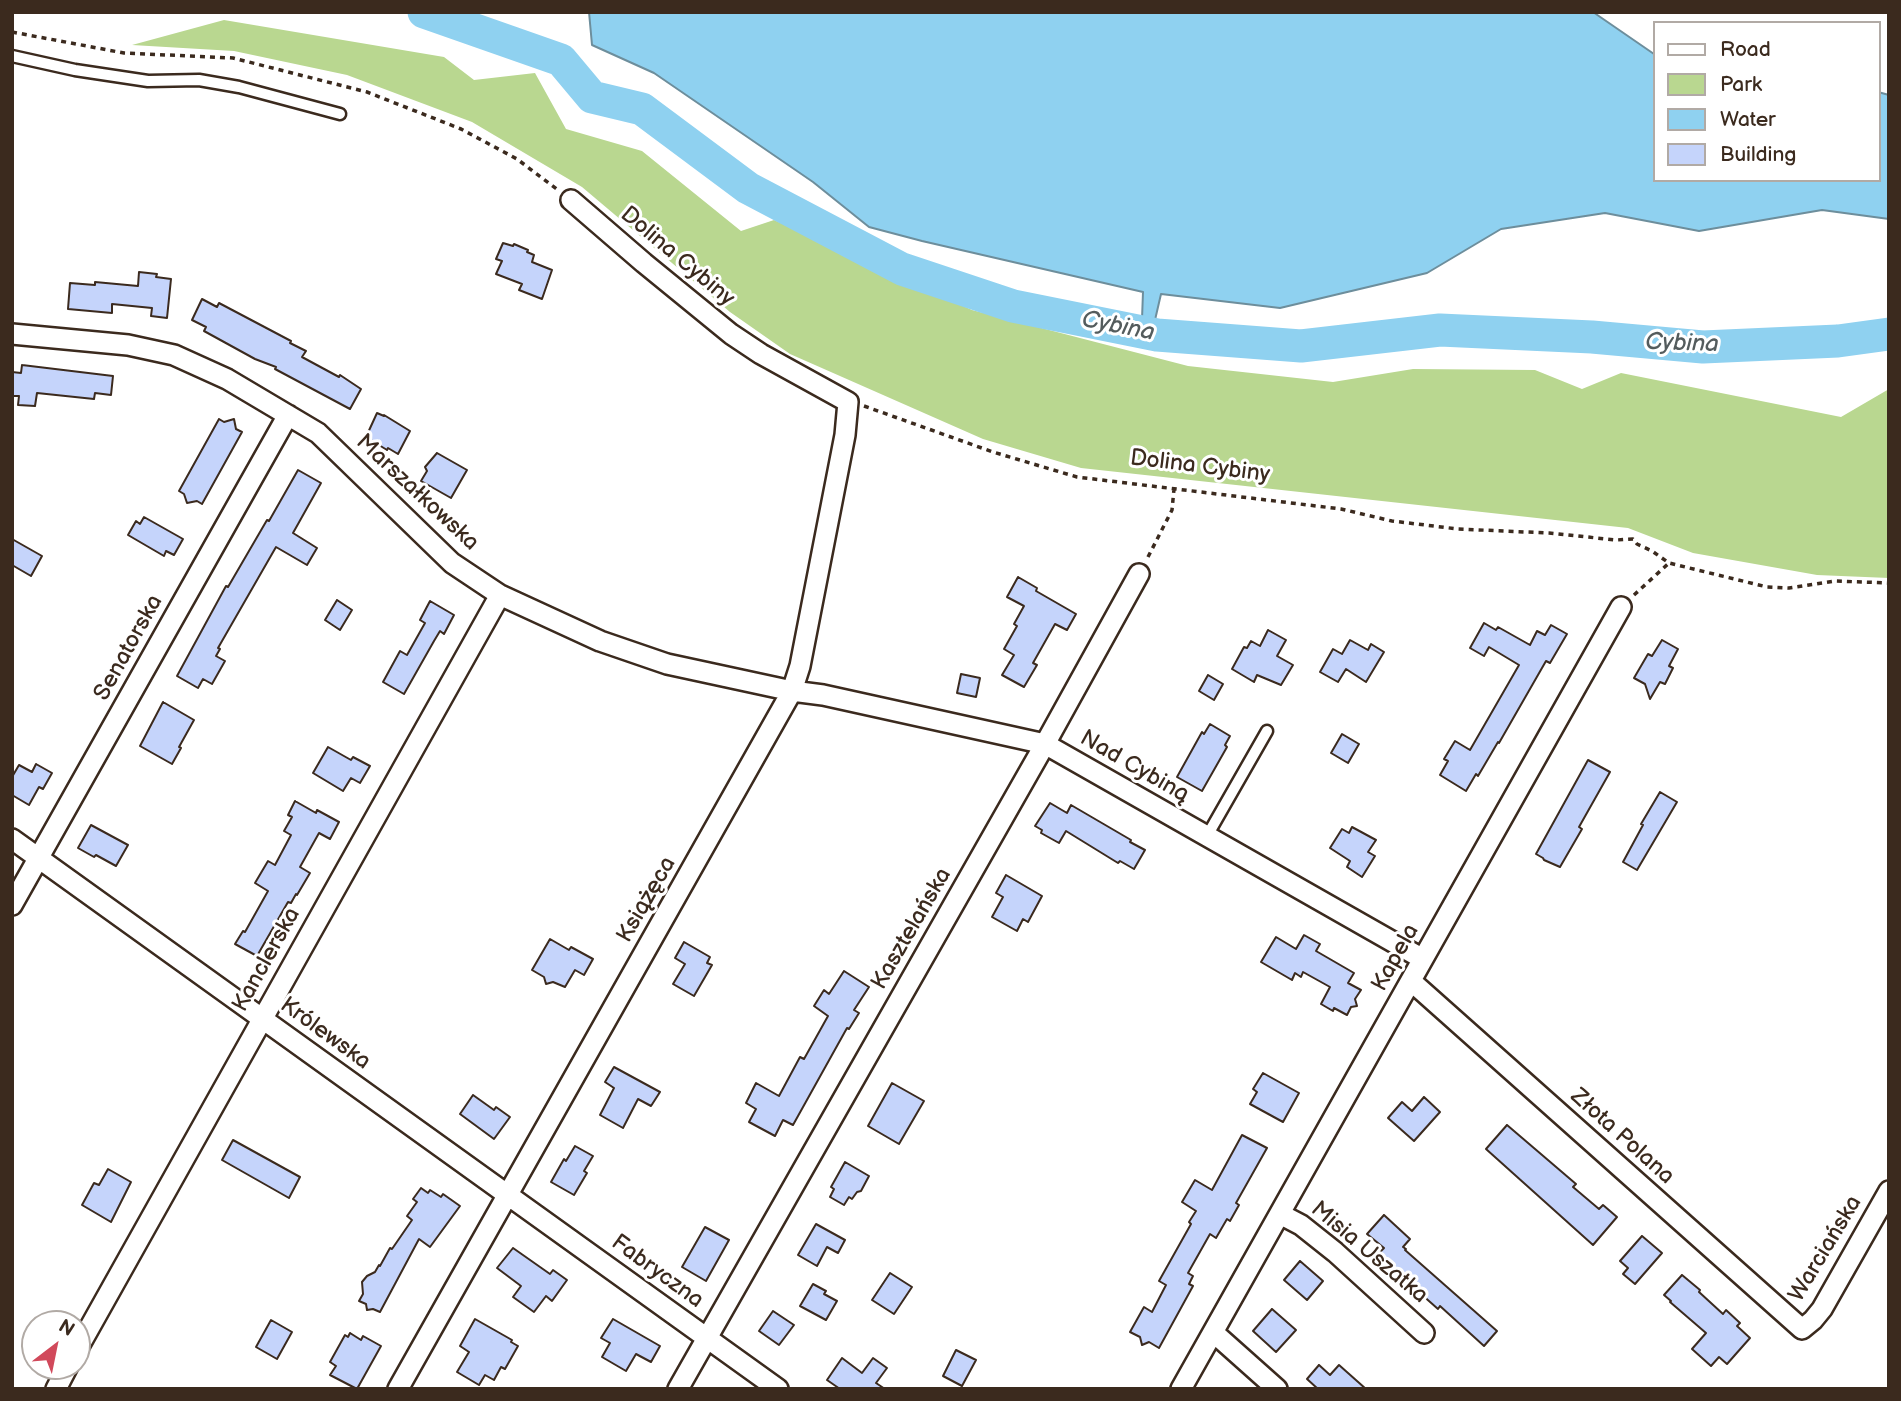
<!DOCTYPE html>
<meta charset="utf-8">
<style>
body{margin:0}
#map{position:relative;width:1901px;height:1401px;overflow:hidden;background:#fff;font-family:"Balsamiq Sans",sans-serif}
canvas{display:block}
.frame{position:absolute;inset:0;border:14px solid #3b2a1e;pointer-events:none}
.legend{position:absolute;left:1653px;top:21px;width:228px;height:161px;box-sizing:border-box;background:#fff;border:2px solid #b1aaa5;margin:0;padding:9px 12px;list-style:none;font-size:21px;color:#3b2a1e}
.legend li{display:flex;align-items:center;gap:14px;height:35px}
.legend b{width:35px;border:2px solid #b1aaa5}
.north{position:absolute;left:21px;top:1310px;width:70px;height:70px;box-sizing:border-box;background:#fff;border:2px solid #b1aaa5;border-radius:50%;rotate:32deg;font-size:19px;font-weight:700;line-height:28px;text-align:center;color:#3b2a1e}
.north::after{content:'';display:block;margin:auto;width:24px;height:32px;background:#d1495b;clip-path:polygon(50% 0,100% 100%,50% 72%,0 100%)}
</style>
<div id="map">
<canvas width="1901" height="1401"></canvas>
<div class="frame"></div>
<ul class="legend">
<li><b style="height:9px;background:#fff"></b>Road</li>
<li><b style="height:19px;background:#b9d790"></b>Park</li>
<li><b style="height:19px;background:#8fd1f0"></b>Water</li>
<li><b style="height:19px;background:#c5d4fb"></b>Building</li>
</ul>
<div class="north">N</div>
</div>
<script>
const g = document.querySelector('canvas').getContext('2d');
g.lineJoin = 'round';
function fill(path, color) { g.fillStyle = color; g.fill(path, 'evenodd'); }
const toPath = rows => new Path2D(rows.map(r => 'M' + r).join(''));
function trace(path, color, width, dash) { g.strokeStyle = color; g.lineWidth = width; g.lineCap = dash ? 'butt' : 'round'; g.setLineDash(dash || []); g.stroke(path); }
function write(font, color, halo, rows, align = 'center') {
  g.font = font + ' "Balsamiq Sans",sans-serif'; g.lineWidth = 6; g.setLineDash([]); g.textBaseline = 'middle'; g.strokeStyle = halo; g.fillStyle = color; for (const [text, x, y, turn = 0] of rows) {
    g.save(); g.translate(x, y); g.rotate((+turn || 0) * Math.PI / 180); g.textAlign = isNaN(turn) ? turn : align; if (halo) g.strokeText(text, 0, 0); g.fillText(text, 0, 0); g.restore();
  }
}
fill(toPath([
 [224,20,444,57,474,80,535,73,566,129,642,151,741,231,774,220,972,310,1188,366,1333,382,1413,369,1535,370,1582,389,1621,373,1841,417,1889,389,1889,578,1817,575,1693,553,1628,528,1081,468,983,439,790,354,730,312,582,187,472,122,347,75,234,51,132,45]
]), '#b9d790');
const water = toPath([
 [589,12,1593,12,1654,54,1654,180,1878,180,1878,92,1889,95,1889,219,1822,210,1699,231,1605,213,1501,229,1427,273,1280,308,1161,294,1155,320,1142,319,1143,292,922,241,869,227,813,182,654,73,592,45,589,12]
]);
fill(water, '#8fd1f0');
trace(water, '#6d8e9c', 2);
trace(toPath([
 [424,12,561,60,592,97,642,109,748,188,902,269,1013,306,1157,335,1301,346,1440,330,1592,337,1703,347,1838,341,1889,334]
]), '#8fd1f0', 33);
const building = toPath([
 [503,243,513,246,514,244,528,250,527,252,534,255,532,262,552,270,542,299,519,290,522,284,496,274,502,261,496,259,503,243],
 [139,272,157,274,156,277,171,279,167,318,151,316,152,308,112,304,112,313,68,309,70,283,95,285,95,282,138,286,139,272],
 [202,299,217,307,219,303,291,341,290,343,306,351,302,357,339,377,340,375,361,389,350,409,275,369,276,367,255,359,204,331,206,327,192,320,202,299],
 [22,365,113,376,111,395,95,393,94,399,37,393,35,406,18,405,19,396,12,396,12,372,21,373,22,365],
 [377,413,384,416,384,415,410,431,398,454,388,448,387,450,366,437,377,413],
 [219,419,224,422,234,419,236,429,242,432,202,504,197,501,187,503,184,494,179,491,219,419],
 [437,453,467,470,451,498,421,481,427,471,425,467,437,453],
 [298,470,321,483,293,533,317,548,307,565,276,547,218,648,220,649,216,656,225,661,212,684,203,679,198,688,177,676,226,586,228,587,267,520,269,521,298,470],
 [144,517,183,539,174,555,166,551,164,556,128,535,136,521,140,524,144,517],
 [12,539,42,556,31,576,12,565,12,539],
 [1018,577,1037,588,1036,591,1076,614,1067,630,1055,624,1033,663,1037,665,1024,687,1002,675,1014,655,1004,649,1017,626,1014,624,1024,606,1007,597,1018,577],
 [337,600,352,610,340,630,325,620,337,600],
 [430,601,454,615,444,634,440,631,434,641,404,694,383,682,400,651,407,655,425,623,420,620,430,601],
 [1484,623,1496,630,1498,627,1530,645,1537,631,1545,635,1551,625,1567,634,1550,663,1546,661,1499,743,1498,742,1478,776,1476,774,1466,791,1440,775,1448,761,1444,759,1455,741,1470,750,1519,665,1489,647,1484,656,1470,648,1484,623],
 [1268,630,1286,640,1277,656,1293,665,1281,685,1257,675,1254,682,1232,669,1244,647,1247,648,1251,641,1260,646,1268,630],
 [1350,640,1368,650,1371,644,1384,652,1366,682,1346,669,1338,682,1320,672,1333,649,1342,654,1350,640],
 [1662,640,1678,649,1669,666,1673,668,1665,684,1660,682,1650,699,1645,684,1634,678,1648,654,1652,656,1662,640],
 [961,674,980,678,976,697,957,693,961,674],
 [1208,675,1223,684,1214,700,1199,691,1208,675],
 [163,702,194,720,179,747,181,748,172,764,140,746,163,702],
 [1210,724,1230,736,1225,745,1227,747,1202,791,1177,777,1202,732,1204,734,1210,724],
 [1342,734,1359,744,1348,763,1331,753,1342,734],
 [328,747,351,760,353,757,370,766,360,783,351,778,343,791,313,773,328,747],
 [1588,760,1610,772,1579,827,1582,829,1560,867,1544,860,1543,858,1536,854,1588,760],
 [36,764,52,773,43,789,39,787,29,805,12,795,12,777,19,765,32,772,36,764],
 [1660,792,1677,802,1637,870,1623,862,1643,825,1641,824,1660,792],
 [295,801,316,813,317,810,339,822,330,839,319,833,300,867,310,873,297,895,296,894,291,903,288,902,257,956,235,944,243,931,245,932,268,891,255,883,268,861,275,865,291,835,284,831,292,817,288,815,295,801],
 [1050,803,1067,813,1071,805,1131,840,1130,842,1145,850,1134,869,1120,861,1118,863,1066,831,1059,843,1041,833,1042,830,1035,826,1050,803],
 [91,825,128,845,116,866,96,855,94,857,78,848,91,825],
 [1352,827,1376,840,1368,852,1375,856,1362,877,1347,867,1350,861,1330,848,1342,829,1349,833,1352,827],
 [1006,875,1042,896,1028,922,1023,919,1017,931,992,917,1003,897,996,893,1006,875],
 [1304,935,1320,944,1316,951,1354,973,1348,983,1361,990,1355,999,1357,1006,1351,1007,1347,1015,1334,1008,1333,1011,1321,1004,1330,987,1303,972,1301,977,1295,973,1292,980,1261,962,1276,937,1296,949,1304,935],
 [550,939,569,950,571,947,593,959,584,975,575,970,565,987,553,982,546,984,544,977,532,970,550,939],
 [684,942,710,957,707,963,712,965,694,996,673,984,685,964,675,958,684,942],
 [844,971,869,987,854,1010,859,1013,849,1029,847,1028,793,1125,783,1120,775,1136,749,1122,756,1109,746,1103,756,1083,779,1096,800,1057,804,1059,828,1016,814,1006,824,990,829,994,844,971],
 [614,1067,660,1092,651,1106,638,1099,623,1128,600,1115,614,1088,605,1082,614,1067],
 [1263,1073,1299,1093,1283,1122,1250,1104,1257,1092,1253,1089,1263,1073],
 [892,1083,924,1101,899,1144,868,1126,892,1083],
 [473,1095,494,1110,496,1107,510,1117,494,1139,460,1114,473,1095],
 [1424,1097,1440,1112,1414,1141,1388,1118,1402,1102,1412,1111,1424,1097],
 [1507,1125,1576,1184,1573,1187,1599,1209,1603,1205,1617,1217,1593,1245,1486,1149,1507,1125],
 [1242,1135,1267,1148,1236,1203,1239,1205,1230,1221,1227,1219,1216,1238,1210,1234,1188,1273,1193,1276,1189,1284,1193,1286,1159,1348,1149,1342,1142,1345,1140,1337,1130,1332,1144,1307,1152,1312,1166,1285,1159,1281,1191,1224,1189,1222,1196,1211,1182,1202,1195,1180,1212,1190,1242,1135],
 [233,1140,300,1177,289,1198,222,1160,233,1140],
 [575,1146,593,1156,584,1171,587,1173,574,1195,551,1182,564,1159,566,1161,575,1146],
 [845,1162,869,1176,861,1191,857,1192,852,1199,849,1197,844,1205,830,1197,834,1189,831,1187,845,1162],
 [108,1169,131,1182,111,1222,82,1205,94,1183,99,1185,108,1169],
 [421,1188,428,1193,430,1190,441,1197,443,1194,460,1206,430,1247,419,1239,380,1312,373,1309,367,1310,366,1304,359,1301,363,1294,362,1282,367,1276,375,1272,379,1265,380,1266,390,1248,392,1249,412,1220,407,1216,417,1202,413,1199,421,1188],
 [1384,1215,1410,1239,1403,1247,1406,1249,1405,1250,1497,1331,1484,1346,1440,1306,1438,1309,1377,1255,1384,1248,1367,1234,1384,1215],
 [816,1224,845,1240,838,1253,827,1247,817,1266,798,1255,816,1224],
 [705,1227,729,1240,706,1281,682,1267,705,1227],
 [1642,1236,1662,1253,1635,1284,1623,1274,1628,1268,1620,1261,1642,1236],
 [513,1248,550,1274,553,1270,567,1280,552,1301,546,1296,534,1312,513,1297,521,1286,497,1268,513,1248],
 [1300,1261,1323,1281,1307,1300,1284,1280,1300,1261],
 [890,1273,912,1287,894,1314,872,1300,890,1273],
 [1682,1275,1700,1290,1699,1292,1723,1314,1726,1310,1740,1323,1737,1326,1750,1338,1727,1364,1719,1357,1711,1366,1692,1349,1706,1333,1670,1302,1671,1301,1664,1295,1682,1275],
 [813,1284,826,1291,824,1294,837,1301,826,1320,800,1306,813,1284],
 [1272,1309,1296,1330,1276,1352,1253,1331,1272,1309],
 [773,1311,794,1325,779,1345,759,1331,773,1311],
 [475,1319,512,1340,511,1342,518,1346,505,1369,501,1367,494,1380,485,1375,479,1385,457,1372,469,1352,460,1346,475,1319],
 [613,1319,660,1346,651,1362,636,1354,626,1371,602,1357,610,1343,601,1338,613,1319],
 [271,1320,292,1332,277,1359,256,1347,271,1320],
 [350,1333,361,1340,363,1336,381,1346,357,1389,330,1375,336,1366,330,1362,345,1335,348,1337,350,1333],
 [956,1350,976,1360,962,1386,943,1376,956,1350],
 [842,1358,862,1373,873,1358,887,1368,876,1383,885,1389,840,1389,827,1380,842,1358],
 [1319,1365,1330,1375,1339,1365,1366,1389,1318,1389,1307,1379,1319,1365]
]);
fill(building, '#c5d4fb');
trace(building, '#3b2a1e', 2);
const service = toPath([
 [12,56,75,70,148,81,199,80,239,87,340,114],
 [1207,836,1267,731]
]);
const minor = toPath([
 [12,334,128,345,174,355,227,379,318,433,452,563,500,595,600,641,667,664,792,691,823,695,1045,744,1423,959],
 [12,839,778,1389],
 [12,905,288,415],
 [1411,981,1802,1329,1813,1320,1822,1309,1889,1191],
 [1280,1214,1301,1225,1335,1252,1424,1333],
 [1213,1332,1277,1389],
 [77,1350,500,595],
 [56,1389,68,1366],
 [398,1389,792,691,800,666,845,435,848,402,761,354,731,334,644,263,571,200],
 [678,1389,1045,744,1139,574],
 [1181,1389,1621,607]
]);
trace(service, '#3b2a1e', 15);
trace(minor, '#3b2a1e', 24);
trace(toPath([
 [12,32,124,53,233,58,367,92,461,129,517,159,558,190],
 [864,406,993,452,1077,477,1341,509,1392,521,1458,529,1549,533,1616,540,1633,539,1637,544,1652,551,1669,563,1767,587,1789,588,1835,581,1889,583],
 [1148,557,1172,510,1174,489],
 [1634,595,1669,563]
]), '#3b2a1e', 3.5, [5, 5]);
trace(service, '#fff', 10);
trace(minor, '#fff', 19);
write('23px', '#3b2a1e', '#fff', [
 ["Dolina Cybiny",677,257,40],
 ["Dolina Cybiny",1200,467,7],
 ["Marszałkowska",417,493,43],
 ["Senatorska",129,648,-61],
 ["Nad Cybiną",1134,767,30],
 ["Książęca",647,900,-60],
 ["Kasztelańska",912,929,-60],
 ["Kapela",1396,958,-61],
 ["Kanclerska",267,960,-61],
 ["Królewska",325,1034,36],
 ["Złota Polana",1622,1137,42],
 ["Warciańska",1826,1249,-59],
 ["Misia Uszatka",1369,1253,40],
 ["Fabryczna",657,1272,36]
]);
write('italic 24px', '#545c5d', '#fff', [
 ["Cybina",1118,327,11],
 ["Cybina",1682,344,2]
]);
</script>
